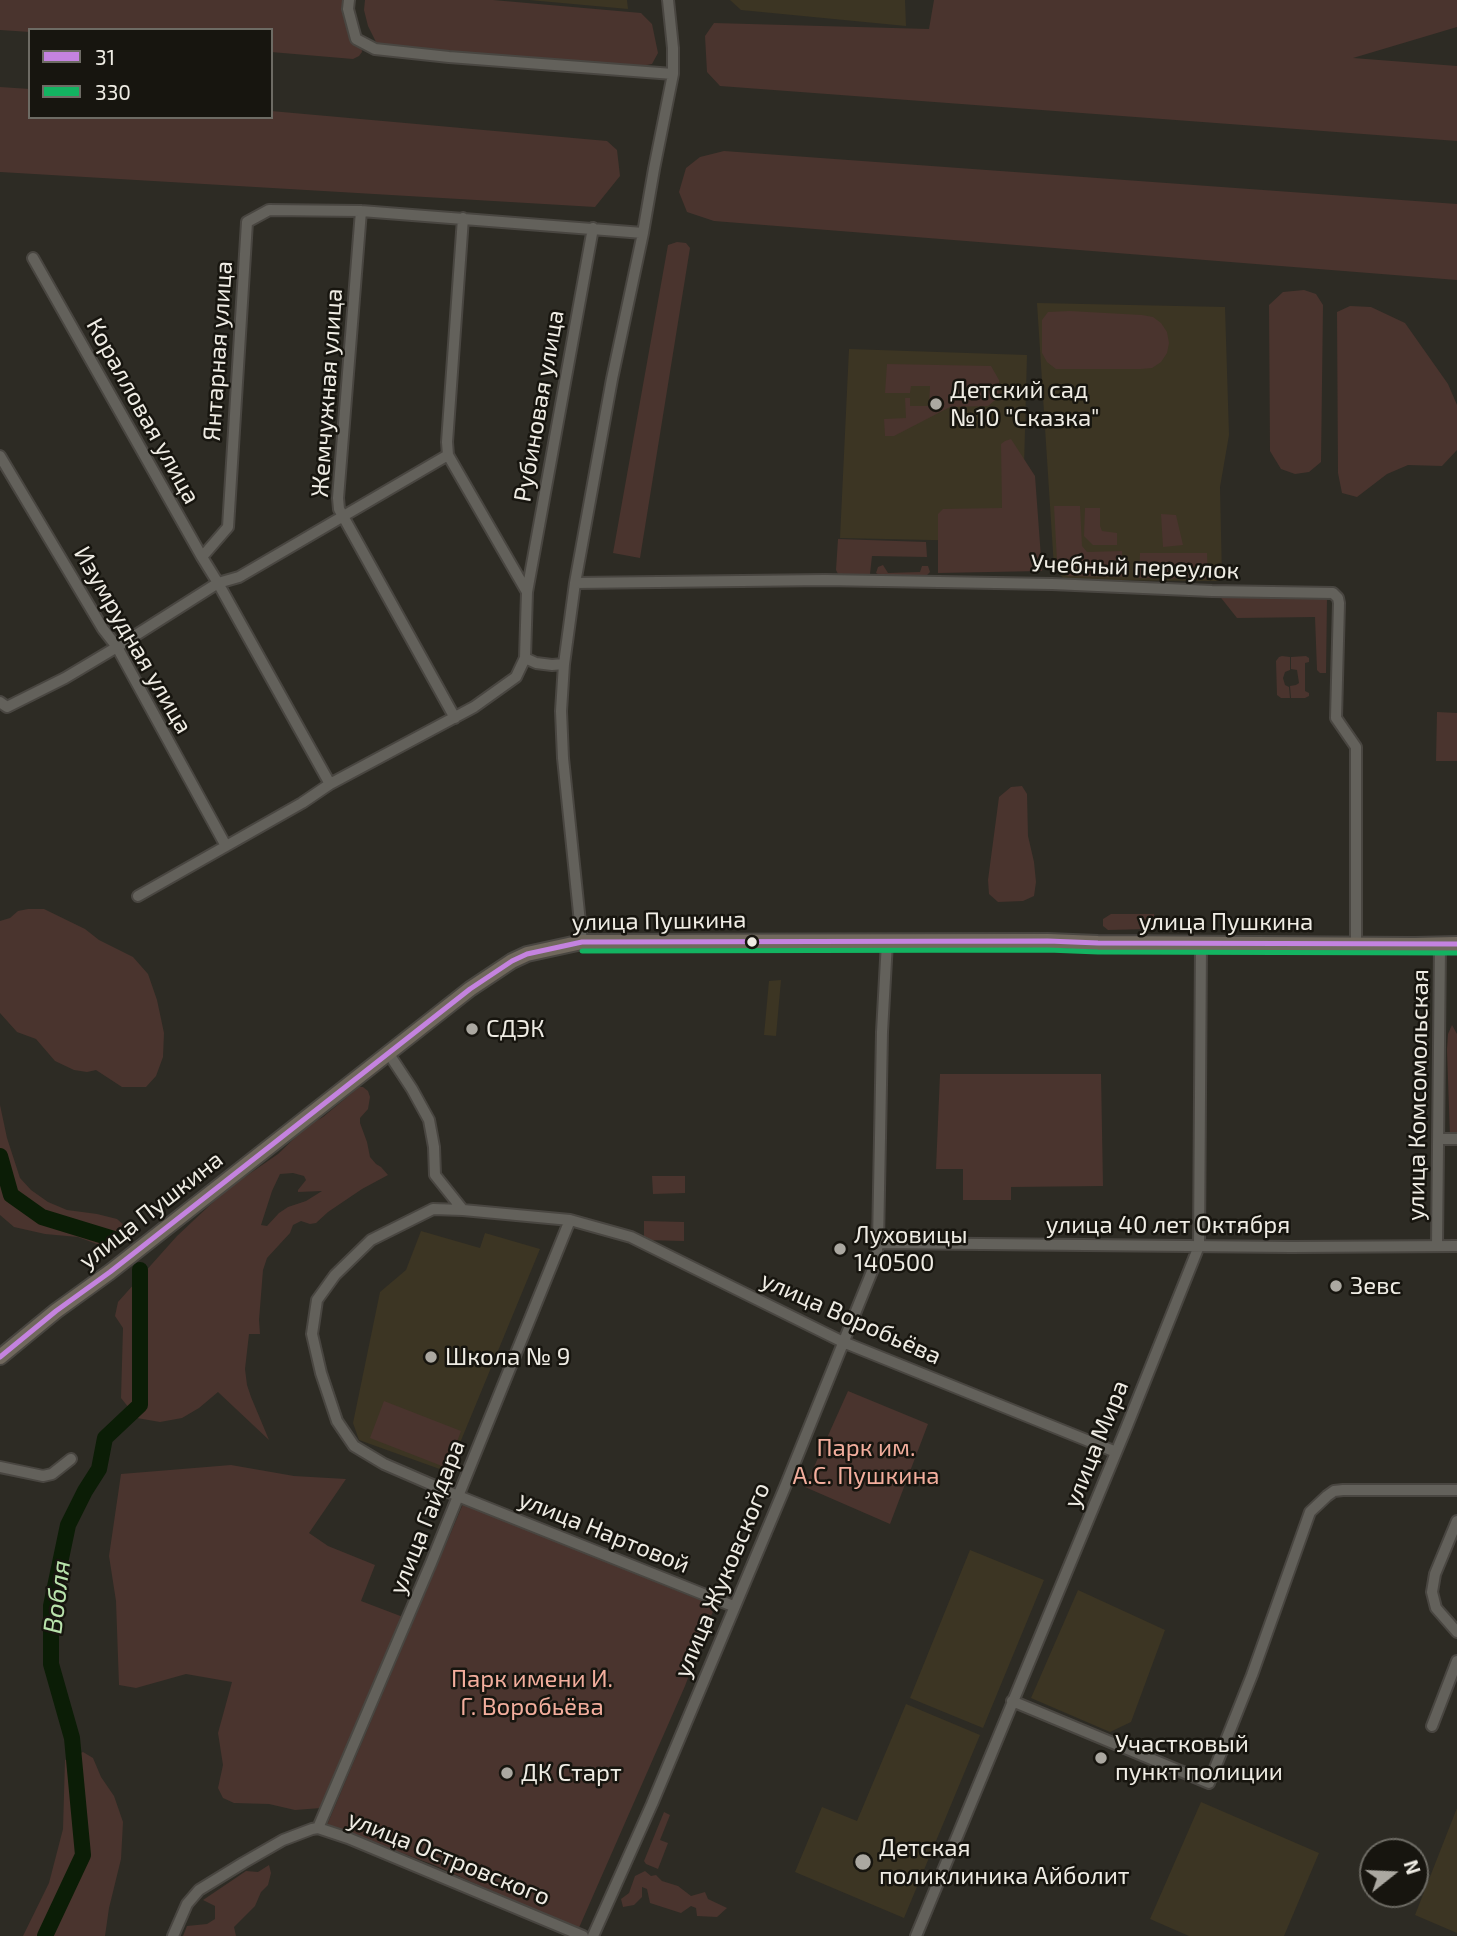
<!DOCTYPE html>
<meta charset="utf-8">
<style>
body{margin:0}
#map{position:relative;width:1457px;height:1936px;overflow:hidden;background:#2d2b24;font-family:"Exo 2",sans-serif}
canvas{display:block}
.legend{position:absolute;left:28px;top:28px;width:245px;height:91px;box-sizing:border-box;background:#17150f;border:2px solid #6d6b64;margin:0;padding:9px 12px;list-style:none;font-size:21px;color:#efece4}
.legend li{display:flex;align-items:center;gap:14px;height:35px}
.legend b{width:35px;border:2px solid #6d6b64}
.north{position:absolute;left:1359px;top:1838px;width:70px;height:70px;box-sizing:border-box;background:#17150f;border:2px solid #6d6b64;border-radius:50%;rotate:72deg;font-size:19px;font-weight:700;line-height:28px;text-align:center;color:#efece4}
.north::after{content:'';display:block;margin:auto;width:24px;height:32px;background:#aba8a1;clip-path:polygon(50% 0,100% 100%,50% 72%,0 100%)}
</style>
<div id="map">
<canvas width="1457" height="1936"></canvas>
<ul class="legend">
<li><b style="height:9px;background:#c483df"></b>31</li>
<li><b style="height:9px;background:#13b361"></b>330</li>
</ul>
<div class="north">N</div>
</div>
<script>
const g = document.querySelector('canvas').getContext('2d');
g.lineJoin = 'round';
function fill(path, color) { g.fillStyle = color; g.fill(path, 'evenodd'); }
const toPath = rows => new Path2D(rows.map(r => 'M' + r).join(''));
function trace(path, color, width, dash) { g.strokeStyle = color; g.lineWidth = width; g.lineCap = dash ? 'butt' : 'round'; g.setLineDash(dash || []); g.stroke(path); }
function write(font, color, halo, rows, align = 'center') {
  g.font = font + ' "Exo 2",sans-serif'; g.lineWidth = 5; g.setLineDash([]); g.textBaseline = 'middle'; g.strokeStyle = halo; g.fillStyle = color; for (const [text, x, y, turn = 0] of rows) {
    g.save(); g.translate(x, y); g.rotate((+turn || 0) * Math.PI / 180); g.textAlign = isNaN(turn) ? turn : align; if (halo) g.strokeText(text, 0, 0); g.fillText(text, 0, 0); g.restore();
  }
}
fill(toPath([
 [529,0,627,0,628,9],
 [730,0,905,0,906,26,741,10],
 [1037,303,1225,307,1229,435,1220,487,1222,578,1218,581,1065,580,1054,568],
 [849,349,1027,355,1022,542,840,538],
 [781,980,776,1036,764,1035,769,981],
 [421,1231,480,1248,485,1233,540,1249,448,1472,359,1440,353,1423,380,1292,406,1270],
 [970,1550,1044,1580,983,1728,910,1698],
 [1078,1590,1165,1630,1131,1722,1110,1732,1031,1698],
 [906,1704,980,1735,904,1918,795,1872,822,1807,857,1821],
 [1201,1802,1319,1853,1284,1936,1189,1936,1150,1919],
 [1457,1808,1457,1933,1415,1915]
]), '#3c3523');
fill(toPath([
 [0,0,347,0,360,36,362,52,359,56,353,59,271,52,271,30,30,30,30,32,0,30],
 [365,0,493,0,641,13,652,24,658,53,652,64,636,67,410,57,377,44,368,26,364,10],
 [934,0,1457,0,1457,27,1353,58,1457,66,1457,141,720,86,707,72,705,36,714,23,929,29],
 [0,87,30,89,30,117,271,117,271,111,607,141,617,150,620,176,595,207,0,172],
 [724,151,1457,204,1457,280,714,221,687,212,679,192,686,168,700,157],
 [677,242,686,243,690,248,640,558,613,553,668,245],
 [1304,290,1316,294,1323,305,1321,462,1309,472,1295,474,1281,469,1270,451,1269,305,1283,292],
 [1350,306,1371,307,1405,323,1448,384,1457,405,1457,450,1442,466,1408,465,1387,474,1357,497,1342,493,1338,473,1337,312],
 [1070,311,1142,315,1153,317,1161,323,1167,332,1169,343,1167,353,1161,362,1152,368,1141,369,1056,369,1047,362,1042,353,1042,320,1048,312],
 [887,364,991,366,999,380,1000,396,988,406,950,407,894,436,885,436,884,419,906,418,905,398,910,398,910,406,929,406,930,386,911,386,910,393,885,393],
 [1011,439,1035,476,1042,571,938,573,938,514,943,509,1002,508,1001,444,1005,441],
 [1054,506,1080,506,1082,546,1087,552,1122,551,1122,577,1068,576,1057,561],
 [1085,508,1100,508,1100,526,1102,531,1117,533,1117,545,1093,545,1084,536],
 [1161,514,1176,515,1183,545,1163,547],
 [838,539,926,542,927,557,872,556,870,574,868,576,838,574,836,570],
 [1140,553,1207,553,1208,579,1139,578],
 [883,565,888,573,920,572,922,566,928,566,930,572,927,575,881,576,876,573,878,567],
 [1218,594,1325,595,1327,598,1326,673,1320,673,1317,670,1315,617,1237,618],
 [1282,656,1290,657,1290,670,1285,672,1283,678,1285,685,1289,687,1290,698,1281,698,1277,695,1276,661,1279,657],
 [1306,656,1309,658,1309,662,1305,663,1305,691,1309,693,1309,696,1305,698,1291,698,1290,686,1296,685,1299,683,1297,670,1291,669,1291,657],
 [1437,712,1457,713,1457,761,1436,761],
 [1022,786,1027,794,1028,836,1034,862,1036,882,1034,896,1023,901,998,902,989,894,988,880,999,797,1011,787],
 [28,909,44,909,85,929,99,940,133,957,148,974,157,1000,164,1033,163,1057,156,1076,146,1087,122,1087,96,1070,87,1072,74,1070,55,1061,36,1039,17,1032,0,1013,0,921,10,918,18,911],
 [1111,914,1154,914,1155,922,1147,929,1108,930,1103,926,1103,919],
 [1452,1025,1457,1034,1457,1137,1450,1137,1447,1050,1448,1034],
 [940,1074,1101,1074,1103,1186,1011,1187,1011,1200,963,1200,963,1169,936,1169],
 [359,1087,363,1087,368,1091,370,1097,368,1109,360,1118,360,1123,367,1142,370,1157,376,1164,381,1167,388,1175,362,1189,328,1212,316,1223,310,1224,301,1221,293,1225,290,1233,267,1258,263,1270,259,1320,260,1334,249,1334,245,1369,247,1385,251,1397,269,1440,218,1392,199,1408,182,1418,160,1422,137,1418,121,1398,123,1328,115,1316,118,1302,177,1236,226,1190,278,1154,307,1126,323,1117],
 [293,1173,304,1176,306,1180,298,1190,298,1192,322,1191,306,1201,288,1207,279,1213,267,1226,261,1225,272,1191,280,1174],
 [0,1105,7,1138,20,1178,31,1190,48,1202,67,1210,97,1214,117,1219,126,1227,128,1236,126,1241,114,1246,102,1246,78,1237,45,1234,14,1227,0,1215],
 [652,1176,685,1176,685,1193,653,1194],
 [644,1221,684,1222,684,1241,644,1240],
 [848,1391,928,1424,890,1524,805,1487],
 [384,1401,461,1431,447,1468,370,1438],
 [231,1465,294,1476,346,1479,309,1533,328,1546,375,1565,361,1601,403,1617,321,1808,295,1810,269,1804,234,1803,223,1798,218,1788,223,1765,218,1733,232,1682,186,1674,136,1688,119,1685,116,1601,109,1556,121,1474],
 [463,1504,715,1606,685,1686,578,1930,434,1865,327,1825],
 [83,1752,93,1758,101,1777,114,1796,123,1822,121,1859,109,1908,105,1936,23,1936,49,1883,63,1829,65,1760],
 [664,1812,670,1815,660,1840,668,1843,658,1869,646,1864,644,1861],
 [269,1865,271,1873,268,1885,261,1892,255,1906,234,1927,236,1936,183,1936,187,1926,207,1924,215,1919,215,1906,203,1900,206,1898,246,1871,258,1872],
 [645,1871,651,1876,656,1875,662,1881,678,1886,691,1896,705,1892,708,1899,727,1908,717,1917,697,1916,696,1908,691,1906,681,1913,650,1903,647,1889,642,1887,642,1897,634,1905,623,1907,621,1899,629,1893,635,1876]
]), '#4a342e');
trace(toPath([
 [0,1156,11,1195,42,1217,117,1240],
 [45,1936,83,1855,72,1738,51,1664,51,1606,68,1525,85,1491,99,1469,105,1438,140,1405,140,1270]
]), '#0b1d06', 16);
const minor = toPath([
 [349,0,348,9,356,39,375,49,449,57,673,74],
 [361,211,338,498,339,509,455,718],
 [33,258,202,557,218,583,330,784],
 [0,456,103,629,117,647,226,846],
 [202,557,228,527,247,222,269,210,361,211,643,233],
 [575,583,825,580,1052,584,1212,591,1333,593,1338,598,1339,603,1336,718,1356,747,1356,945],
 [527,592,593,228],
 [525,658,536,663,552,665,564,664],
 [0,702,7,707,65,678,117,647,218,583,239,577,448,455],
 [138,896,302,803,330,784,474,707,516,677,525,658,527,592,448,455,447,442,463,218],
 [582,942,563,758,561,711,564,664,575,583,612,379,643,233,654,169,673,74,673,48,668,0],
 [389,1054,412,1089,429,1120,434,1147,435,1175,463,1210],
 [1438,1139,1457,1139],
 [878,1243,1291,1247,1457,1246],
 [1437,1246,1440,945],
 [0,1467,43,1476,52,1474,71,1459],
 [1457,1521,1435,1574,1432,1592,1436,1608,1457,1632],
 [733,1606,458,1496,384,1464,354,1446,337,1421,321,1373,312,1334,317,1300,335,1275,371,1240,433,1209,463,1210,570,1220,631,1237,843,1342,1116,1452],
 [1012,1701,1209,1783,1252,1675,1310,1512,1327,1496,1334,1491,1343,1490,1457,1490],
 [1432,1726,1457,1661],
 [318,1828,431,1563,570,1220],
 [173,1936,187,1904,199,1890,243,1863,283,1840,312,1829,318,1828,348,1838,583,1936],
 [593,1936,652,1804,785,1487,875,1264,878,1243,882,1032,887,942],
 [916,1936,1127,1426,1199,1246,1201,944]
]);
const major = toPath([
 [0,1357,56,1311,110,1272,470,989,512,961,527,954,582,942,1048,941,1098,943,1415,945,1457,944]
]);
trace(minor, '#494641', 14);
trace(major, '#494641', 18);
trace(minor, '#63615b', 10);
trace(major, '#70685d', 14);
trace(toPath([
 [0,1357,56,1311,110,1272,470,989,512,961,527,954,582,942,1048,941,1098,943,1457,944]
]), '#c483df', 5);
trace(toPath([
 [582,951,1048,950,1098,952,1457,953]
]), '#13b361', 5);
for (const [x, y, r, color] of [
 [936,404,7,"#aba8a1"],
 [752,942,6,"#efece4"],
 [472,1029,7,"#aba8a1"],
 [840,1249,7,"#aba8a1"],
 [1336,1286,7,"#aba8a1"],
 [431,1357,7,"#aba8a1"],
 [1101,1758,7,"#aba8a1"],
 [507,1773,7,"#aba8a1"],
 [863,1862,9,"#aba8a1"]
]) { const dot = new Path2D(); dot.arc(x, y, r, 0, 2 * Math.PI); g.fillStyle = color; g.fill(dot); trace(dot, '#17150f', 2.5); }
write('24px', '#efece4', '#17150f', [
 ["Янтарная улица",218,351,-86],
 ["Жемчужная улица",327,393,-86],
 ["Рубиновая улица",539,406,-80],
 ["Коралловая улица",143,411,61],
 ["Учебный переулок",1135,567,2],
 ["Изумрудная улица",133,640,60],
 ["улица Пушкина",659,921,-1],
 ["улица Пушкина",1226,922],
 ["улица Комсомольская",1418,1095,-89],
 ["улица Пушкина",151,1210,-38],
 ["улица 40 лет Октября",1168,1225],
 ["улица Воробьёва",851,1318,24],
 ["улица Мира",1096,1444,-68],
 ["улица Гайдара",427,1517,-68],
 ["улица Нартовой",604,1532,22],
 ["улица Жуковского",722,1580,-67],
 ["улица Островского",449,1858,22]
]);
write('24px', '#efece4', '#17150f', [
 ["Детский сад",950,390],
 ["№10 \"Сказка\"",950,418],
 ["СДЭК",486,1029],
 ["Луховицы",854,1235],
 ["140500",854,1263],
 ["Зевс",1350,1286],
 ["Школа № 9",445,1357],
 ["Участковый",1115,1744],
 ["пункт полиции",1115,1772],
 ["ДК Старт",521,1773],
 ["Детская",879,1848],
 ["поликлиника Айболит",879,1876]
], 'left');
write('24px', '#f3ae9d', '#17150f', [
 ["Парк им.",866,1448],
 ["А.С. Пушкина",866,1476],
 ["Парк имени И.",532,1679],
 ["Г. Воробьёва",532,1707]
]);
write('italic 26px', '#b9e3ac', '#17150f', [
 ["Вобля",57,1597,-83]
]);
</script>
